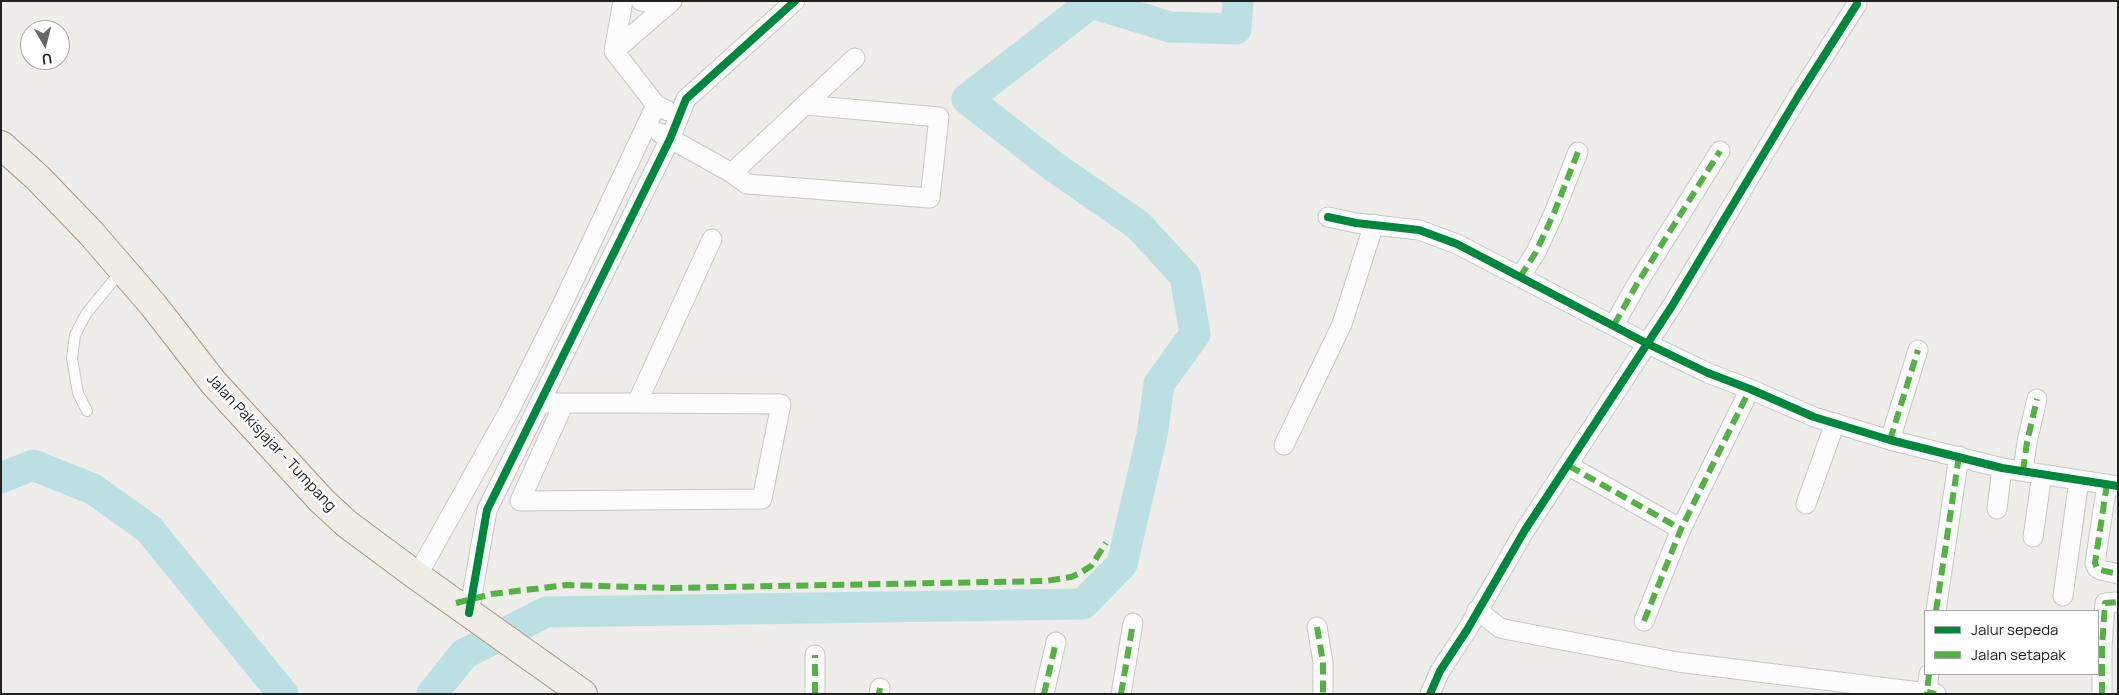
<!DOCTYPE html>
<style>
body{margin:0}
#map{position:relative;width:2119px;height:695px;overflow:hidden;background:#efedea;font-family:Manrope,sans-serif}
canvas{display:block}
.frame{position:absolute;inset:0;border:2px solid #212121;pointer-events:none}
.legend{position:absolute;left:1924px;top:610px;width:175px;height:65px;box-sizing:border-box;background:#fff;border:1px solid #a6a6a6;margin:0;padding:6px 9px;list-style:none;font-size:15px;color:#212121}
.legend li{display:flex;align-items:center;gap:10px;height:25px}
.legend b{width:25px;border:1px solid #a6a6a6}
.north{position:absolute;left:20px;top:20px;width:50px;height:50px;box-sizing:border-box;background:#fff;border:1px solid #a6a6a6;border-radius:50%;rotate:172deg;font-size:14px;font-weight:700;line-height:20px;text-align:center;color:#212121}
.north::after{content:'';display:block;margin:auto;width:18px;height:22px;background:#696867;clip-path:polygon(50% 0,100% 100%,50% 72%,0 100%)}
</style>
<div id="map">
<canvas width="2119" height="695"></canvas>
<div class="frame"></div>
<ul class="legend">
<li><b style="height:6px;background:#00873e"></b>Jalur sepeda</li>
<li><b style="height:6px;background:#55b145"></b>Jalan setapak</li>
</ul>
<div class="north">U</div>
</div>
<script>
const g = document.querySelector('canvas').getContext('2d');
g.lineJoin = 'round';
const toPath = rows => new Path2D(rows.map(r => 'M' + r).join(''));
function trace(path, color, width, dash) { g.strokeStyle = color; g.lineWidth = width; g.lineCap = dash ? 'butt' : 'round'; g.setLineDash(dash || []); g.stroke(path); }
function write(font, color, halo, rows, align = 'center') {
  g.font = font + ' Manrope,sans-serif'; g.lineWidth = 5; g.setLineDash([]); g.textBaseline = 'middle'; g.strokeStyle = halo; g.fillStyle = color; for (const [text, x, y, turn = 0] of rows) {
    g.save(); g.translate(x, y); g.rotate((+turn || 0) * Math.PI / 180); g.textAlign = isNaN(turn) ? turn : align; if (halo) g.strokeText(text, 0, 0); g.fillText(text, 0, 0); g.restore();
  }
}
trace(toPath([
 [1,478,33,465,93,489,149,529,283,694],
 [432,694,464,654,546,612,1083,604,1122,564,1152,435,1159,384,1195,334,1185,276,1138,225,1053,166,967,99,1091,3,1170,27,1236,29,1238,1]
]), '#bcdfe4', 31);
const lane = toPath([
 [87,411,78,393,72,358,75,335,86,314,121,271]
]);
const street = toPath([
 [623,1,614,51,656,105,668,111],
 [641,1,666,6],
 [614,51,672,1],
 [660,133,732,173,747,184,930,198,939,117,805,105],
 [732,173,855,58],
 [1328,217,1356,223,1419,230,1457,244,1648,344,1708,373,1750,389,1814,417,1890,440,2002,468,2118,486],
 [1520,277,1536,252,1554,213,1578,152],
 [1614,325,1637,284,1720,151],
 [540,403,637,403,781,404,762,499,520,501,564,403],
 [637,403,712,239],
 [1890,440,1918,350],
 [1284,445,1342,324,1374,224],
 [1569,466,1681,529],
 [2023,471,2027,442,2037,399],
 [2107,484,2095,563,2097,568,2101,570,2118,574],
 [1806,504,1835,423],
 [1997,509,2002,468],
 [2033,537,2042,474],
 [417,576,509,411,561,307,656,105],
 [2063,596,2079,480],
 [1477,610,1500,628,1509,630,1678,662,1936,694],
 [1936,611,1959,456],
 [469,613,487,510,670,139,686,99,795,1],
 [1644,621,1681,529,1750,389],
 [1317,627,1323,662,1323,694],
 [1927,692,1929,674],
 [815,694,815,655],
 [879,694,880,688],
 [1044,694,1056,642],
 [1121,694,1133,623],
 [1430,694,1440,671,1467,630,1525,530,1672,306,1799,95,1857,4],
 [2102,694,2102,647,2105,603,2118,602]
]);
const primary = toPath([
 [1,145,38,178,91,233,154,306,213,382,322,501,347,524,417,576,583,694]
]);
trace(lane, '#c8c7c6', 12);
trace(street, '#c8c7c6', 21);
trace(primary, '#a69985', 30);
trace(lane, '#fdfcfc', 10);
trace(street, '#fdfcfc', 19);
trace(primary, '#f2ece6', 28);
trace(toPath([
 [1520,277,1536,252,1554,213,1578,152],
 [1614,325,1637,284,1720,151],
 [1890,440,1918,350],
 [1569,466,1681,529],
 [2023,471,2027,442,2037,399],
 [2107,484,2095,563,2097,568,2101,570,2118,574],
 [456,603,492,594,567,585,671,588,1046,581,1071,577,1080,573,1091,566,1106,543],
 [1936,611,1959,456],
 [1644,621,1681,529,1750,389],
 [1317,627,1323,662,1323,694],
 [1929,674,1927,692,1936,694],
 [815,694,815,655],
 [879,694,880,688],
 [1044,694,1056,642],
 [1121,694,1133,623],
 [2102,694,2102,647,2105,603,2118,602]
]), '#55b145', 6, [12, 6]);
trace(toPath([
 [1328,217,1356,223,1419,230,1457,244,1648,344,1708,373,1750,389,1814,417,1890,440,2002,468,2118,486],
 [469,613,487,510,670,139,686,99,795,1],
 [1430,694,1440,671,1467,630,1525,530,1672,306,1799,95,1857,4]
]), '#00873e', 8);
write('15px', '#212121', '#fff', [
 ["Jalan Pakisjajar - Tumpang",271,443,47]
]);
</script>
